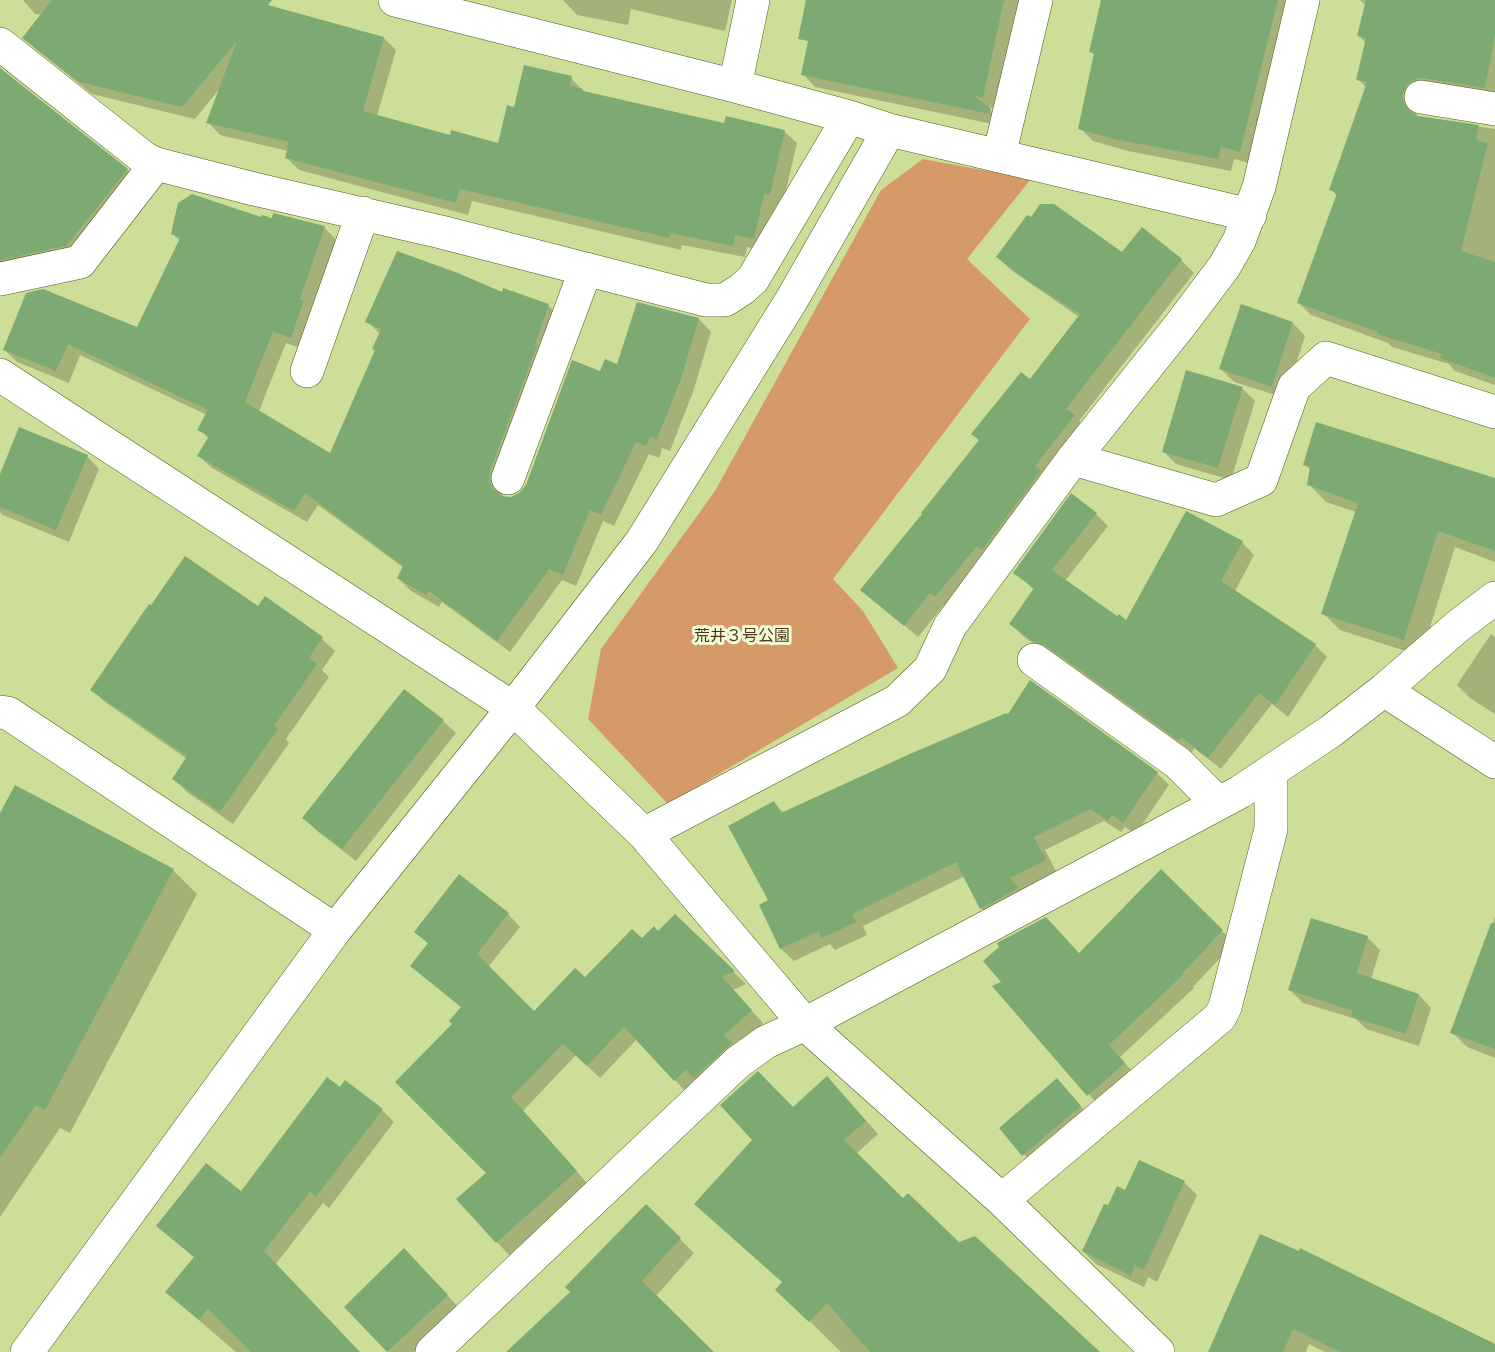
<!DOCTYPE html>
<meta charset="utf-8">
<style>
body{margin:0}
canvas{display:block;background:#cdde99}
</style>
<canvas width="1495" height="1352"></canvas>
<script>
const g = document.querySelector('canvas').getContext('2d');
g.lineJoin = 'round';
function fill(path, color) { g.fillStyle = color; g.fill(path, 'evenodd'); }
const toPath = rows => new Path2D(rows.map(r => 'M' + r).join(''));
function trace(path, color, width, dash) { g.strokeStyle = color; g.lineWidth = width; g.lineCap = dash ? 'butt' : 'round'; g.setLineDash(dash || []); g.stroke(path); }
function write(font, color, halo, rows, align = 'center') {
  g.font = font + ' Quicksand,"Noto Sans JP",sans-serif'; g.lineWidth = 6; g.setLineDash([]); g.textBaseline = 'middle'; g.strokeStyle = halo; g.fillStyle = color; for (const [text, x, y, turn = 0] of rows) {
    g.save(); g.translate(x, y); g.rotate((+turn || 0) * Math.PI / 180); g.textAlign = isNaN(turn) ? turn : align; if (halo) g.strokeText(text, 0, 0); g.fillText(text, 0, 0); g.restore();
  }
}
fill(toPath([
 [923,159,1031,179,967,259,1030,319,833,579,863,611,898,668,668,804,588,719,601,649,715,491,881,190]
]), '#d69a69');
fill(toPath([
 [23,0,239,0,384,38,396,50,377,116,452,137,499,145,515,109,571,78,583,91,725,125,784,131,797,143,782,207,776,205,766,251,747,247,745,257,682,245,681,250,472,201,468,215,299,170,287,158,288,151,220,135,208,122,220,88,195,119,92,94,37,50,24,38,42,15,35,14],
 [563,0,732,0,725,31,631,9,628,25,577,15],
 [835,0,1023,0,996,109,987,107,1003,123,1002,126,815,87,803,74],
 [1102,0,1294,0,1253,164,1234,159,1231,171,1128,151,1093,141,1080,128,1095,56,1091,52],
 [1360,0,1495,0,1495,100,1415,108,1417,117,1495,129,1495,385,1455,371,1449,364,1392,347,1388,343,1311,315,1298,302,1337,196,1331,189,1367,88,1358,79,1366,43,1359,36,1366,6],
 [0,70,127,170,149,193,88,268,0,284],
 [262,219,324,227,336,240,303,349,286,343,259,411,331,455,376,352,373,349,380,334,367,321,503,294,504,290,549,306,561,318,502,485,503,497,511,498,520,494,601,373,618,366,699,319,711,332,693,392,670,451,662,448,659,458,649,454,614,526,603,521,576,586,562,580,510,652,442,602,439,607,411,591,398,578,404,568,318,505,307,522,212,468,199,456,209,439,199,429,207,415,80,355,69,383,17,362,4,349,138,329,180,241,173,234],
 [1122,255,1181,260,1194,273,1079,421,1087,429,948,609,944,605,918,637,862,590,1079,317,1011,270,998,257],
 [1293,323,1305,336,1285,398,1234,382,1221,369],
 [1242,388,1255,401,1231,480,1176,464,1163,451],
 [87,456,99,469,69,542,3,515,0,512,0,478],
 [1305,464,1495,480,1495,562,1455,547,1421,656,1340,630,1323,613,1356,512,1326,502,1309,484,1311,471],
 [1096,514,1108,526,1065,581,1118,618,1126,622,1242,542,1254,555,1235,591,1315,645,1327,657,1288,717,1272,704,1221,769,1194,748,1192,752,1059,657,1048,654,1023,636,1011,624,1034,590,1015,572],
 [151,608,258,608,322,639,335,651,322,670,329,677,286,739,289,743,233,824,187,792,174,779,187,759,105,702,92,690],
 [1491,634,1495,637,1495,714,1470,698,1457,685],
 [443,721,456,733,356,861,317,831,304,818],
 [1157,773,1169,785,1136,834,1125,827,1121,832,1104,821,1045,850,1057,873,994,921,981,908,965,876,863,926,867,935,835,950,830,944,794,961,781,949,761,905,770,901,774,803,784,813],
 [0,817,173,870,197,894,70,1133,60,1128,0,1217],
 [1161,871,1234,943,1193,987,1194,988,1120,1057,1136,1076,1100,1107,995,986,1079,955],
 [508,914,520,927,488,967,534,1013,642,940,658,933,675,916,746,984,733,990,763,1023,687,1093,637,1039,600,1078,576,1055,523,1111,588,1184,509,1255,497,1242,488,1173,454,1024,462,1008,412,966,429,944,416,931],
 [1495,917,1495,1058,1467,1047,1452,1032],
 [1367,937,1380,950,1371,979,1419,995,1431,1008,1419,1046,1366,1029,1356,1019,1303,1003,1290,990],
 [340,1089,382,1110,394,1122,329,1208,323,1203,275,1265,358,1352,236,1352,180,1304,195,1258,158,1226,241,1193],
 [839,1090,878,1134,856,1154,903,1200,1095,1352,841,1352,777,1289,783,1283,793,1109],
 [1070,1093,1092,1120,1036,1168,1001,1128],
 [1184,1182,1197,1195,1157,1282,1148,1277,1144,1287,1096,1264,1083,1251,1109,1207,1126,1192],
 [680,1239,694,1253,656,1296,711,1352,508,1352],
 [1300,1253,1479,1352,1325,1352,1309,1344,1306,1352,1212,1352],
 [417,1263,460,1309,414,1352,389,1352,346,1307]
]), '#0003');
fill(toPath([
 [52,0,272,0,268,5,384,37,363,111,450,135,451,130,498,143,507,105,514,107,524,65,572,76,570,86,583,89,583,91,724,123,726,116,785,130,770,195,764,194,754,239,735,235,733,246,670,233,669,238,460,189,456,203,285,158,289,142,206,123,237,41,182,107,79,82,22,38],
 [806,0,1004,0,983,98,973,95,991,109,990,114,801,75,808,41,798,39],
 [1101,0,1278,0,1240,152,1221,147,1218,159,1114,139,1078,129,1094,53,1089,52],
 [1366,0,1495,0,1495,35,1485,88,1423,78,1415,79,1407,85,1402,95,1404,104,1410,112,1418,116,1479,125,1476,140,1488,143,1461,251,1495,262,1495,378,1440,358,1442,354,1377,334,1378,332,1297,303,1337,193,1329,190,1367,82,1356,80,1366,38,1357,36],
 [0,68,128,169,66,246,0,260],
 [192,194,261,217,262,215,272,218,273,213,325,226,300,299,304,300,291,338,273,332,245,402,330,453,375,350,372,349,381,329,365,322,397,251,458,273,502,292,503,288,549,304,535,345,537,346,490,471,489,481,493,489,502,496,511,497,519,493,526,485,572,360,600,371,605,359,617,364,637,302,699,318,681,379,657,439,650,437,646,446,636,442,601,515,590,510,563,575,549,569,497,641,429,591,426,595,397,578,403,566,305,493,294,511,197,456,209,436,197,430,208,410,68,344,56,371,3,350,26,293,43,289,137,327,180,238,171,234,178,203],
 [1040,204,1054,204,1122,252,1142,227,1182,259,1066,409,1075,415,1035,466,1041,471,982,550,977,546,935,597,930,593,904,626,860,590,922,514,921,513,979,440,971,434,1021,372,1030,379,1080,314,1031,283,996,257,1027,215,1031,217],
 [1241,304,1293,322,1272,387,1219,369],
 [1186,370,1243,387,1218,468,1162,452],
 [1316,422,1495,478,1495,551,1438,531,1404,640,1321,614,1358,503,1307,485,1310,467,1303,465],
 [19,427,88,455,56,530,0,507,0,474],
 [1071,493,1097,513,1052,570,1117,616,1119,614,1126,620,1186,511,1243,541,1221,581,1316,644,1275,705,1259,693,1208,758,1181,737,1179,741,1045,645,1034,642,1009,624,1034,588,1013,573],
 [185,556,258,606,265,596,323,637,309,658,317,664,274,726,278,729,220,812,172,779,187,756,90,690,149,604,151,605],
 [1030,680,1158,772,1123,823,1112,815,1108,821,1091,809,1034,837,1046,860,1010,878,1019,888,980,909,956,862,852,914,856,922,822,938,819,931,780,949,759,905,768,900,728,826,774,801,781,813,912,753,1006,713,1008,714],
 [404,689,444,720,342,849,302,818],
 [15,785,174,869,45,1110,36,1105,0,1158,0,813],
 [1161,869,1223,930,1182,974,1183,975,1109,1045,1125,1063,1087,1096,992,986,1001,982,983,961,999,947,997,943,1046,917,1079,953],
 [459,874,509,913,477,954,534,1011,575,968,585,977,632,929,642,938,654,926,658,931,675,914,735,971,722,977,752,1010,724,1035,732,1043,694,1078,686,1070,674,1081,624,1027,587,1066,563,1044,511,1097,577,1171,496,1243,456,1199,486,1173,395,1082,452,1024,449,1021,461,1007,410,966,428,943,414,932],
 [1311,918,1368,936,1357,973,1419,994,1406,1034,1351,1017,1353,1011,1288,990],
 [1491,923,1495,924,1495,1049,1450,1033],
 [758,1071,793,1107,827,1076,866,1121,844,1140,903,1198,908,1193,959,1242,975,1236,1100,1352,870,1352,827,1303,809,1322,775,1290,782,1282,694,1204,752,1140,720,1105],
 [327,1077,340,1087,345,1080,383,1109,316,1197,310,1192,264,1251,360,1352,251,1352,208,1309,199,1320,165,1292,194,1257,156,1226,206,1163,241,1191],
 [1057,1078,1081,1106,1022,1156,999,1128],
 [1139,1160,1185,1181,1144,1270,1135,1266,1131,1276,1082,1251,1104,1204,1108,1205,1117,1186,1125,1190],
 [646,1204,681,1238,642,1281,714,1352,506,1352,570,1292,565,1287],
 [1260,1234,1299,1251,1300,1248,1495,1344,1495,1352,1340,1352,1293,1329,1283,1352,1208,1352],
 [404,1248,448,1295,387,1352,344,1307]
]), '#7daa73');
const minor = toPath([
 [395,0,735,86,849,117,889,130,1250,215],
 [0,44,144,158,156,164,254,189,441,232,706,300,725,300,742,289,753,279,849,117],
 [735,86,753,0],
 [1421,97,1495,109],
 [999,156,1036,0],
 [0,279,80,262,156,164],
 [307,371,363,213],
 [0,375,513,708,644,834,805,1024,1002,1200,1158,1352],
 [1073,459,1216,500,1261,480,1294,387,1326,358,1495,412],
 [508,478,586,269],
 [1034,660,1178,763,1218,803],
 [1384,690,1495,762],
 [0,712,8,713,335,930],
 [644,834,897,701,930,669,950,626,1073,459,1181,324,1224,267,1239,241,1259,187,1303,0],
 [1002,1200,1220,1017,1225,1007,1271,829,1271,772],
 [27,1352,335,930,513,708,642,541,791,301,889,130],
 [432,1352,738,1062,766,1042,805,1024,1240,792,1331,731,1384,690,1458,626,1495,598]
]);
trace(minor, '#4f5c18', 34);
trace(minor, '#fff', 33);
write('16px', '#54351a', '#f1fbd8', [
 ["荒井３号公園",742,636]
]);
</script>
